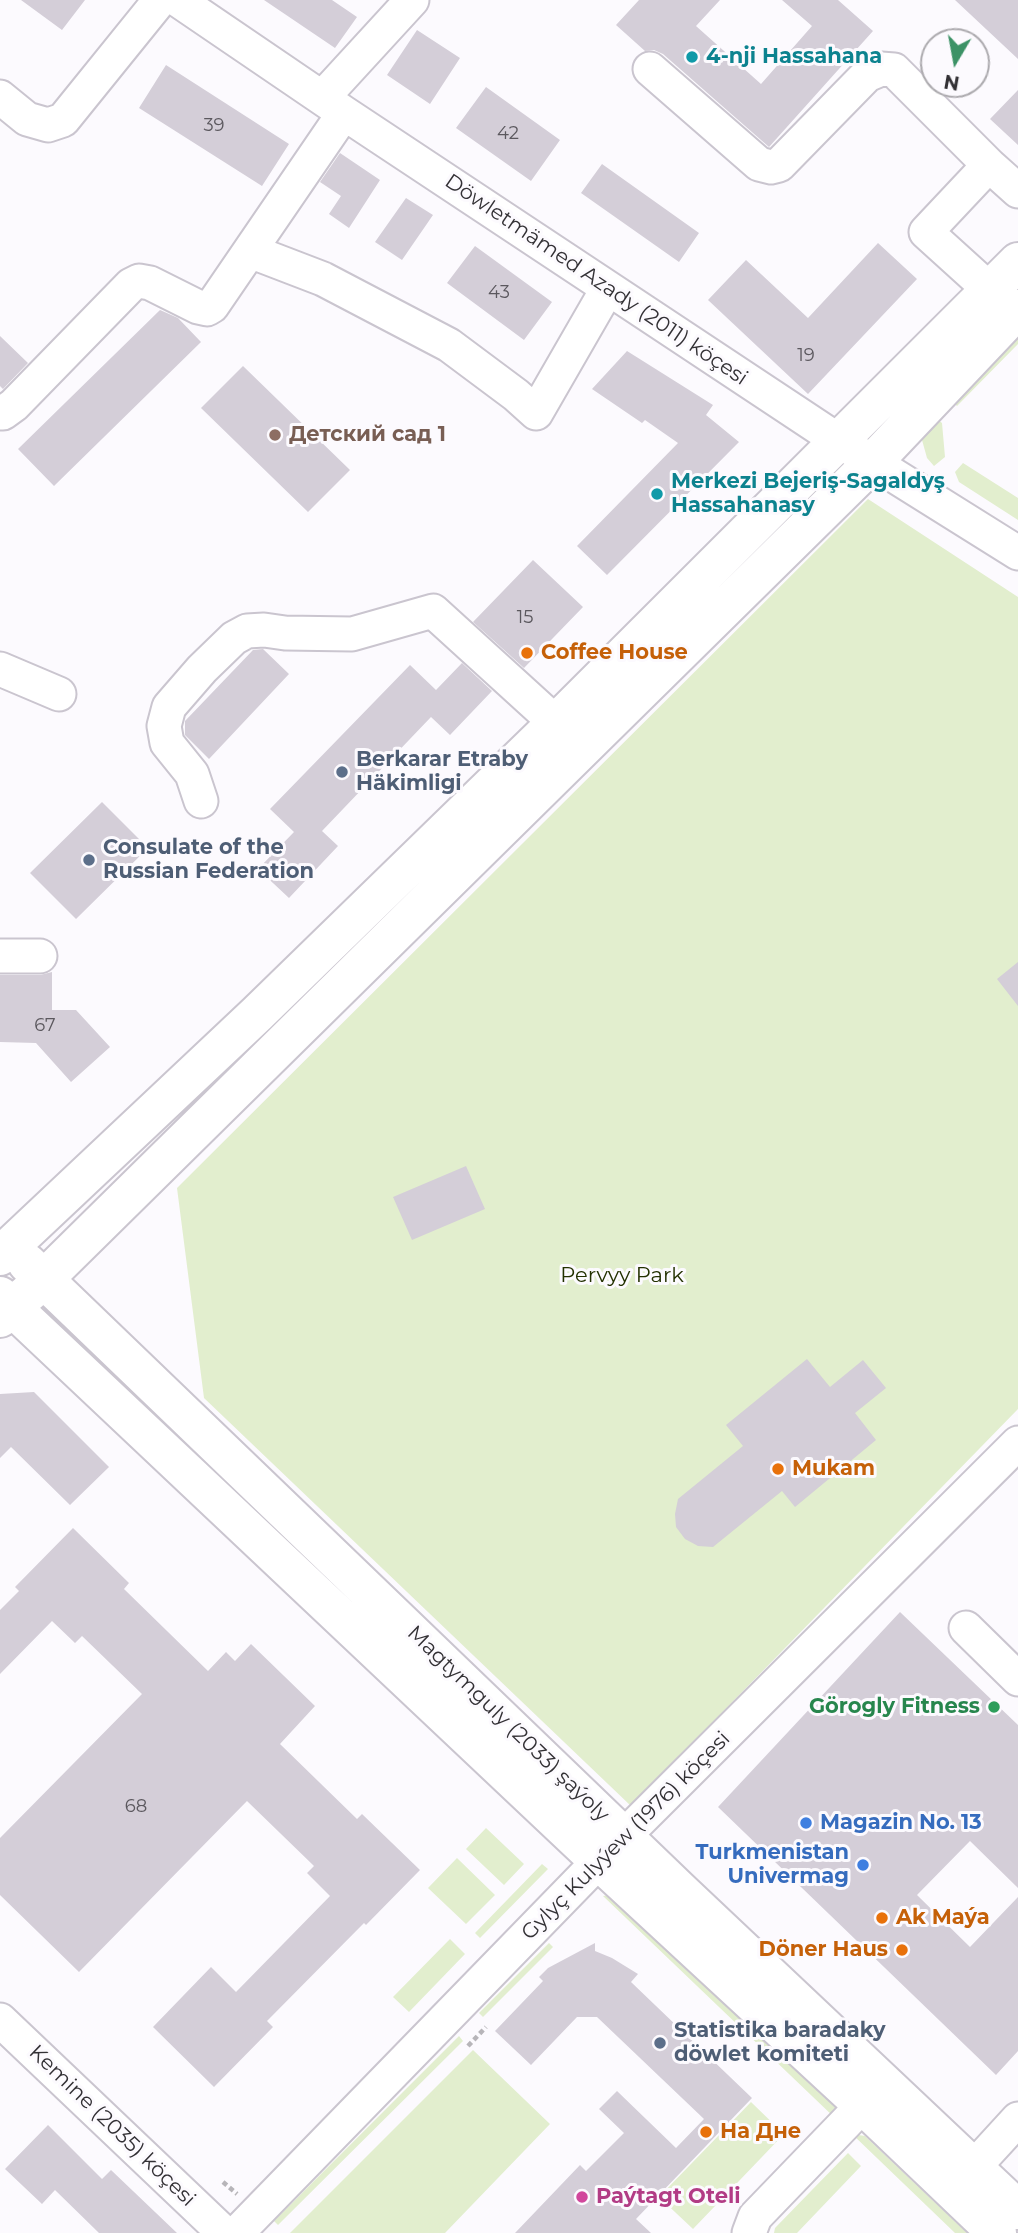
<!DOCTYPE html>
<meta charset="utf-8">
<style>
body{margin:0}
#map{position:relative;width:1018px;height:2233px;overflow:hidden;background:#fcfafe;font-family:Montserrat,sans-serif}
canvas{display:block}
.north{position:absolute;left:920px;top:28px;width:70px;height:70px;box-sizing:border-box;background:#fcfafe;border:2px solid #acaaae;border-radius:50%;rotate:190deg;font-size:19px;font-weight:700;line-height:28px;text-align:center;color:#333135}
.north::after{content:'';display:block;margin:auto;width:24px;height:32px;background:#3c9266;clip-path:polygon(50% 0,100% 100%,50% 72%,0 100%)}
</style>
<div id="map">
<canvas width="1018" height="2233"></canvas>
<div class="north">N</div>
</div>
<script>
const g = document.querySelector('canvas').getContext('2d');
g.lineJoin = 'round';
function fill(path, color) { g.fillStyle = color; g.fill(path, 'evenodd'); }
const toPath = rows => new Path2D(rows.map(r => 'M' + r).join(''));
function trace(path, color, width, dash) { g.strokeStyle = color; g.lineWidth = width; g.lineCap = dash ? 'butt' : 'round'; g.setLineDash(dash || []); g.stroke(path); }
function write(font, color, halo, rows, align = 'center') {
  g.font = font + ' Montserrat,sans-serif'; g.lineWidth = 6; g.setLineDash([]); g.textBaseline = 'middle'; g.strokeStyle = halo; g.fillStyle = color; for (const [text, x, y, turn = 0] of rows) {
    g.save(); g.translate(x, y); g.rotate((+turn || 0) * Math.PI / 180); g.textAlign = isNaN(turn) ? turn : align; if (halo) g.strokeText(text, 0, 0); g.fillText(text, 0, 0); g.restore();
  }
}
fill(toPath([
 [1018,325,1018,344,957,406,948,397],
 [932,415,942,423,945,457,934,466,927,458,922,440,922,432],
 [963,463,1018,498,1018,520,959,482,955,472],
 [868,499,1018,597,1018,1409,631,1806,204,1398,177,1188],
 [486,1828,524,1864,504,1885,466,1849],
 [457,1858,495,1895,466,1924,428,1888],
 [542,1864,548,1869,480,1938,475,1933],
 [609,1895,614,1896,836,2108,836,2119,603,1896],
 [450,1939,465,1954,409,2012,393,1997],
 [549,1943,553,1947,483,2017,479,2013],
 [459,2036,463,2041,278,2225,274,2221],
 [473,2050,550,2124,445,2233,290,2233],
 [751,2102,784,2134,693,2229,659,2197],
 [852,2134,865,2136,967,2233,955,2233],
 [848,2153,861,2166,797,2233,774,2233,775,2228]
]), '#e2eece');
fill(toPath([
 [21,0,85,0,62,30],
 [264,0,332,0,357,17,335,48],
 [639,0,720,0,696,26,761,84,812,26,782,0,838,0,873,31,769,147,663,54,654,50,645,51,616,25],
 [955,0,1018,0,1018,59],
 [417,30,460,58,430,104,387,75],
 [166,65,289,144,262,186,139,108],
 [486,87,560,140,531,181,456,128],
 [1018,90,1018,145,990,119],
 [340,153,380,180,349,228,329,214,341,196,320,182],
 [602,164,699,233,679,262,581,193],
 [406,198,433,215,402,260,375,242],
 [878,243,917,279,808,394,708,300,746,260,808,318],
 [475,246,552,302,524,340,447,283],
 [160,310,178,318,201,342,54,486,18,449],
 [0,336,28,363,3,389,0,386],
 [627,351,713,405,706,415,739,442,607,575,577,546,678,443,645,420,642,423,592,389],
 [243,366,350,470,308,512,201,408],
 [533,560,583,607,524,668,473,622],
 [263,649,289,674,209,759,185,735,185,721,253,650],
 [462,663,492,691,450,735,431,717,322,831,338,846,289,898,258,869,294,832,270,809,410,665,436,690],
 [102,802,148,848,76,919,30,873],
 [1018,962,1018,1006,997,979],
 [52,972,52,1010,76,1010,110,1047,71,1082,36,1043,0,1042,0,975,40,975],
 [466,1166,485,1209,412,1240,393,1197],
 [807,1359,830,1387,863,1360,886,1388,855,1413,876,1440,795,1507,782,1491,713,1547,698,1546,685,1539,676,1527,675,1514,678,1499,743,1446,726,1425],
 [34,1392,109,1467,70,1505,11,1447,0,1458,0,1394],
 [73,1528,129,1583,124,1589,208,1671,226,1652,235,1661,251,1644,315,1706,280,1744,357,1819,362,1814,420,1870,366,1925,364,1923,267,2021,273,2027,214,2087,153,2027,211,1967,236,1992,330,1896,307,1873,314,1866,247,1801,79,1972,0,1895,0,1838,142,1694,82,1636,75,1643,52,1621,0,1674,0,1610,19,1591,15,1587],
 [900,1612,1018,1725,1018,1888,970,1841,917,1895,970,1947,1018,1897,1018,2051,996,2075,718,1807],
 [595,1943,595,1951,612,1958,638,1974,631,1982,752,2098,636,2219,651,2233,515,2233,580,2165,586,2171,624,2133,599,2109,617,2091,676,2148,704,2119,597,2017,577,2017,531,2065,495,2031,543,1981,539,1977,548,1968],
 [48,2125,102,2179,111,2170,177,2233,99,2233,55,2190,42,2204,5,2169]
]), '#d4ced8');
const minor = toPath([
 [178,0,344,113,839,441,1018,553],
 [650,69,759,164,771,167,779,165,867,75,881,69,894,70,989,165],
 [0,97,27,119,48,125,63,120,160,0],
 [323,97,412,0],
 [250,251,323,279,449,345,516,395,536,413,608,288],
 [990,290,926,232,989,165,1018,191],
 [0,413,3,413,14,405,131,285,139,281,150,283,198,307,207,309,212,306,344,113],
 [0,669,59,694],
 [201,801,192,774,167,743,164,726,169,707,202,669,234,638,247,631,264,630,285,633,352,634,433,611,556,723],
 [0,956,40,956],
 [966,1628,1018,1679],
 [0,2020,224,2233],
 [974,2167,1018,2119],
 [237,2233,599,1861,1018,1443],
 [749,2233,755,2217,863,2105]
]);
const major = toPath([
 [0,1256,257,1014,556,723,1018,262],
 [27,1263,679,1890,1018,2210],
 [0,1296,599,1861,863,2105,997,2233],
 [0,1318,43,1280,873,462,1018,309]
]);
trace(minor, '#cac5cf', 37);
trace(major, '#cac5cf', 42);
trace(toPath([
 [468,2046,486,2027],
 [223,2182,237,2194]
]), '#b7b5b9', 4.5, [5, 3.5]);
trace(minor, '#fff', 33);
trace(major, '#fff', 38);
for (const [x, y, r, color] of [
 [692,57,7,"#0f9aa8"],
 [275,435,7,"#8d6e63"],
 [657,494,7,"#0f9aa8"],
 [527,653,7,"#e8710a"],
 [342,772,7,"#5c6f8a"],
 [89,860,7,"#5c6f8a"],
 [778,1469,7,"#e8710a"],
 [994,1707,7,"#2e9e5b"],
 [806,1823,7,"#3f7fe0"],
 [863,1865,7,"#3f7fe0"],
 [882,1918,7,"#e8710a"],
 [902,1950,7,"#e8710a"],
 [660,2043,7,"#5c6f8a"],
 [706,2132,7,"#e8710a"],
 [582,2197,7,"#d1479c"]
]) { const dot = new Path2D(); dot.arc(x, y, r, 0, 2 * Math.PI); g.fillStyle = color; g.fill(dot); trace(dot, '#fcfafe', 2.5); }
write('18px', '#5b585e', null, [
 ["39",214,126],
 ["42",508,134],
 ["43",499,293],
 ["19",806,356],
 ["15",525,618],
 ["67",45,1026],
 ["68",136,1807]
]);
write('bold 21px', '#0d838f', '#fcfafe', [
 ["4-nji Hassahana",706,57],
 ["Merkezi Bejeriş-Sagaldyş",671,482],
 ["Hassahanasy",671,506]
], 'left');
write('21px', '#333135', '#fcfafe', [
 ["Döwletmämed Azady (2011) köçesi",596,280,34],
 ["Magtymguly (2033) şaýoly",508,1724,44],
 ["Gylyç Kulyýew (1976) köçesi",626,1836,-45],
 ["Kemine (2035) köçesi",112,2126,44]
]);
write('bold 21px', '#785e54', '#fcfafe', [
 ["Детский сад 1",289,435]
], 'left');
write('bold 21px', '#c56008', '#fcfafe', [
 ["Coffee House",541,653],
 ["Mukam",792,1469],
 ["Ak Maýa",896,1918],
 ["Döner Haus",888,1950,"right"],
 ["На Дне",720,2132]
], 'left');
write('bold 21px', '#4e5e75', '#fcfafe', [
 ["Berkarar Etraby",356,760],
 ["Häkimligi",356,784],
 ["Consulate of the",103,848],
 ["Russian Federation",103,872],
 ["Statistika baradaky",674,2031],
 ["döwlet komiteti",674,2055]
], 'left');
write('21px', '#233100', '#fcfafe', [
 ["Pervyy Park",622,1276]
]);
write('bold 21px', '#27864d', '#fcfafe', [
 ["Görogly Fitness",980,1707]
], 'right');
write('bold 21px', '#366cbe', '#fcfafe', [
 ["Magazin No. 13",820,1823],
 ["Turkmenistan",849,1853,"right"],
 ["Univermag",849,1877,"right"]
], 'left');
write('bold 21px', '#b23c85', '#fcfafe', [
 ["Paýtagt Oteli",596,2197]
], 'left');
</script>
